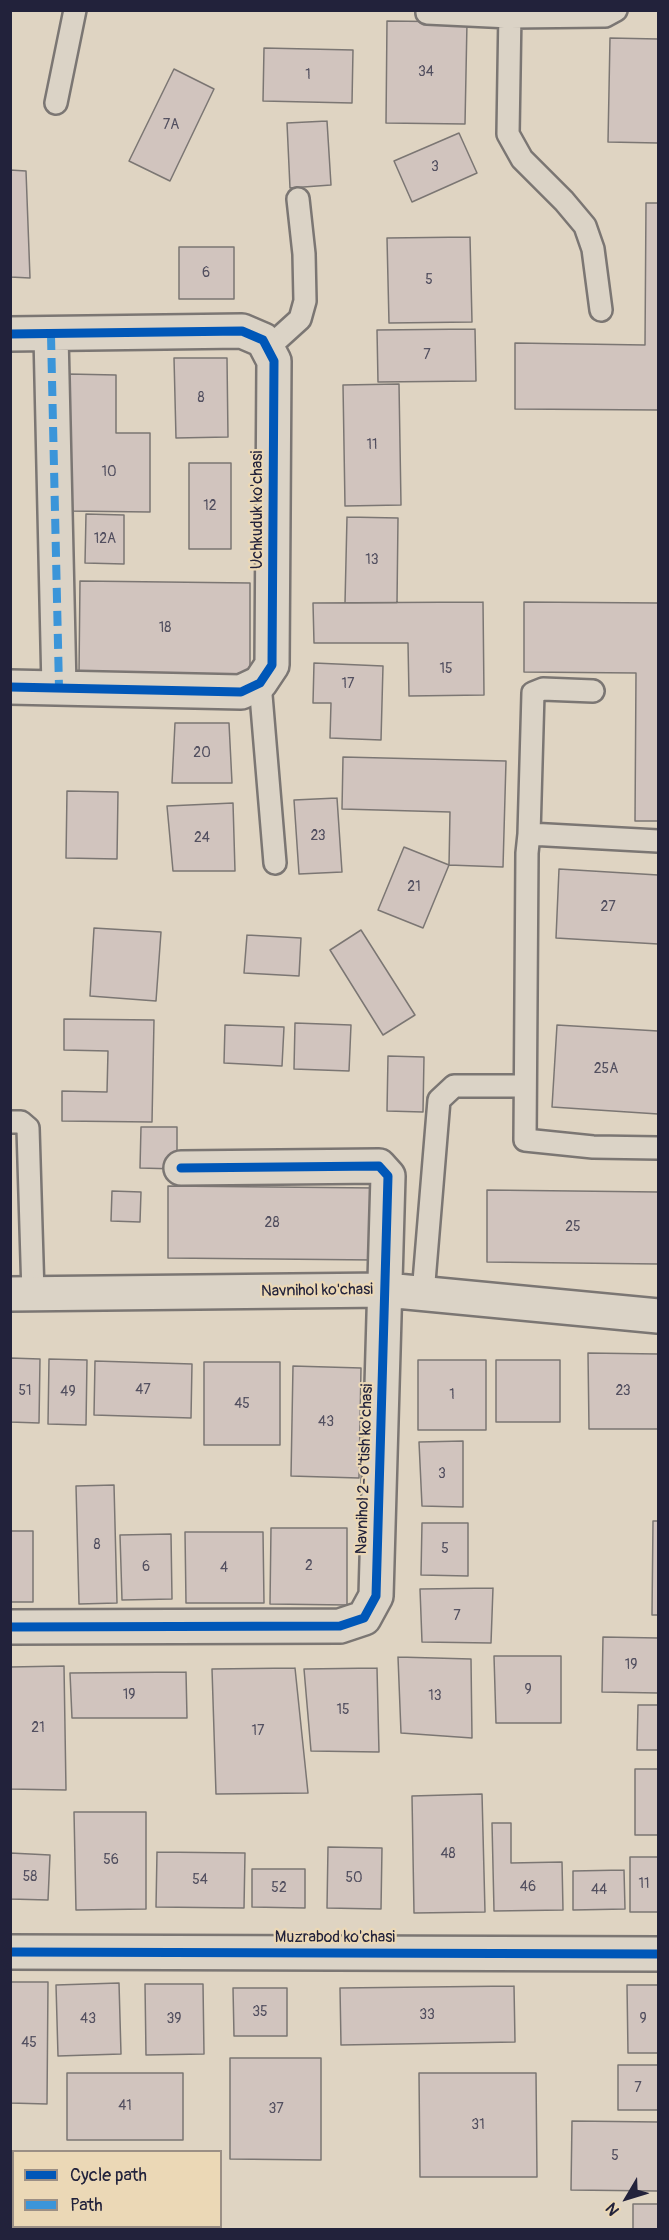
<!DOCTYPE html>
<style>
body{margin:0}
#map{position:relative;width:669px;height:2240px;overflow:hidden;background:#dfd4c2;font-family:Pangolin,sans-serif}
canvas{display:block}
.frame{position:absolute;inset:0;border:12px solid #22223b;pointer-events:none}
.legend{position:absolute;left:12px;top:2150px;width:210px;height:78px;box-sizing:border-box;background:#ebd8b6;border:2px solid #9b8f85;margin:0;padding:8px 10px;list-style:none;font-size:18px;color:#22223b}
.legend li{display:flex;align-items:center;gap:12px;height:30px}
.legend b{width:30px;border:2px solid #9b8f85}
.north{position:absolute;left:597px;top:2168px;width:60px;height:60px;-webkit-text-stroke:4px #ebd8b6;paint-order:stroke;rotate:232deg;font-size:16px;font-weight:700;line-height:24px;text-align:center;color:#22223b}
.north::after{content:'';display:block;margin:auto;width:21px;height:27px;background:#22223b;clip-path:polygon(50% 0,100% 100%,50% 72%,0 100%)}
</style>
<div id="map">
<canvas width="669" height="2240"></canvas>
<div class="frame"></div>
<ul class="legend">
<li><b style="height:8px;background:#0057b8"></b>Cycle path</li>
<li><b style="height:8px;background:#3b95d9"></b>Path</li>
</ul>
<div class="north">N</div>
</div>
<script>
const g = document.querySelector('canvas').getContext('2d');
g.lineJoin = 'round';
function fill(path, color) { g.fillStyle = color; g.fill(path, 'evenodd'); }
const toPath = rows => new Path2D(rows.map(r => 'M' + r).join(''));
function trace(path, color, width, dash) { g.strokeStyle = color; g.lineWidth = width; g.lineCap = dash ? 'butt' : 'round'; g.setLineDash(dash || []); g.stroke(path); }
function write(font, color, halo, rows, align = 'center') {
  g.font = font + ' Pangolin,sans-serif'; g.lineWidth = 4.5; g.setLineDash([]); g.textBaseline = 'middle'; g.strokeStyle = halo; g.fillStyle = color; for (const [text, x, y, turn = 0] of rows) {
    g.save(); g.translate(x, y); g.rotate((+turn || 0) * Math.PI / 180); g.textAlign = isNaN(turn) ? turn : align; if (halo) g.strokeText(text, 0, 0); g.fillText(text, 0, 0); g.restore();
  }
}
const building = toPath([
 [387,21,467,22,465,124,386,123,387,21],
 [610,38,658,39,658,143,608,142,610,38],
 [264,48,353,50,352,103,263,101,264,48],
 [174,69,214,89,170,181,129,161,174,69],
 [327,121,331,185,290,188,287,123,327,121],
 [459,133,477,173,412,202,394,161,459,133],
 [10,170,26,171,30,278,10,277,10,170],
 [646,203,658,203,658,410,515,409,515,343,645,345,646,203],
 [470,237,472,322,389,323,387,238,470,237],
 [179,247,234,247,234,299,179,299,179,247],
 [475,329,476,381,378,382,377,330,475,329],
 [174,358,227,358,228,437,176,438,174,358],
 [68,374,116,375,116,433,150,433,150,512,68,511,68,374],
 [399,384,401,505,345,506,343,385,399,384],
 [189,463,231,463,231,549,189,549,189,463],
 [86,514,124,515,124,564,85,563,86,514],
 [347,517,398,518,397,603,345,603,347,517],
 [80,581,250,583,250,676,79,674,80,581],
 [483,602,484,695,409,696,408,643,314,643,313,603,483,602],
 [524,602,658,603,658,821,635,821,636,673,524,672,524,602],
 [314,663,383,666,381,740,330,738,331,703,313,703,314,663],
 [175,723,229,723,232,783,172,783,175,723],
 [343,757,506,761,503,867,449,865,450,812,342,809,343,757],
 [67,791,118,792,117,859,66,858,67,791],
 [337,798,342,872,299,874,294,800,337,798],
 [233,803,235,871,173,871,167,806,233,803],
 [404,847,449,865,423,928,378,910,404,847],
 [559,869,658,875,658,944,556,938,559,869],
 [94,928,161,932,156,1001,90,996,94,928],
 [361,930,415,1015,383,1035,330,950,361,930],
 [247,935,301,938,299,976,244,973,247,935],
 [64,1019,154,1020,152,1122,62,1121,62,1091,107,1092,108,1051,64,1050,64,1019],
 [295,1023,351,1025,349,1071,294,1069,295,1023],
 [225,1025,284,1027,282,1066,224,1063,225,1025],
 [557,1025,658,1031,658,1114,552,1107,557,1025],
 [388,1056,424,1057,423,1112,387,1111,388,1056],
 [141,1127,177,1127,177,1169,140,1168,141,1127],
 [168,1186,375,1188,375,1260,168,1258,168,1186],
 [487,1190,658,1192,658,1264,487,1262,487,1190],
 [112,1191,141,1192,140,1222,111,1221,112,1191],
 [588,1353,658,1354,658,1429,589,1429,588,1353],
 [10,1358,40,1359,39,1423,10,1422,10,1358],
 [49,1359,87,1360,86,1425,48,1424,49,1359],
 [418,1360,486,1360,486,1430,418,1430,418,1360],
 [496,1360,560,1360,560,1422,496,1422,496,1360],
 [95,1361,192,1364,191,1418,94,1415,95,1361],
 [204,1362,280,1362,280,1445,204,1445,204,1362],
 [293,1366,361,1368,359,1478,291,1476,293,1366],
 [463,1441,463,1507,422,1506,419,1442,463,1441],
 [114,1485,117,1603,79,1604,76,1486,114,1485],
 [653,1521,658,1521,658,1615,652,1615,653,1521],
 [422,1523,468,1523,468,1576,421,1575,422,1523],
 [271,1528,347,1528,347,1605,270,1604,271,1528],
 [10,1531,33,1531,33,1602,10,1602,10,1531],
 [185,1532,263,1532,264,1603,186,1603,185,1532],
 [171,1534,172,1599,122,1600,120,1535,171,1534],
 [493,1588,491,1643,422,1642,420,1589,493,1588],
 [603,1637,658,1638,658,1693,602,1692,603,1637],
 [494,1656,561,1656,561,1723,496,1723,494,1656],
 [398,1657,471,1659,472,1738,401,1733,398,1657],
 [64,1666,66,1790,10,1789,10,1667,64,1666],
 [295,1668,308,1793,216,1794,212,1669,295,1668],
 [377,1668,379,1752,311,1751,304,1669,377,1668],
 [186,1672,187,1718,72,1718,70,1673,186,1672],
 [638,1705,658,1705,658,1750,637,1750,638,1705],
 [635,1769,658,1769,658,1835,635,1835,635,1769],
 [482,1794,485,1912,414,1913,412,1796,482,1794],
 [74,1812,146,1812,146,1909,76,1910,74,1812],
 [492,1823,511,1823,511,1863,562,1862,563,1910,494,1911,492,1823],
 [328,1847,382,1848,381,1909,327,1908,328,1847],
 [157,1852,245,1853,244,1908,156,1907,157,1852],
 [10,1853,50,1855,48,1900,10,1899,10,1853],
 [630,1857,658,1857,658,1912,630,1912,630,1857],
 [252,1869,305,1869,305,1908,252,1907,252,1869],
 [624,1870,625,1909,573,1910,573,1871,624,1870],
 [10,1982,48,1982,47,2104,10,2103,10,1982],
 [119,1983,121,2054,58,2056,56,1985,119,1983],
 [145,1984,203,1984,204,2054,146,2055,145,1984],
 [627,1985,658,1985,658,2053,628,2053,627,1985],
 [514,1986,515,2042,341,2045,340,1988,514,1986],
 [233,1988,287,1988,287,2036,234,2036,233,1988],
 [230,2058,321,2058,321,2160,230,2159,230,2058],
 [618,2065,658,2065,658,2110,618,2110,618,2065],
 [67,2073,183,2073,183,2140,67,2140,67,2073],
 [419,2073,536,2073,537,2177,420,2177,419,2073],
 [572,2121,658,2122,658,2191,571,2190,572,2121],
 [633,2204,658,2204,658,2230,633,2230,633,2204]
]);
fill(building, '#d1c4be');
trace(building, '#7b7673', 1.5);
const lane = toPath([
 [510,10,508,134,522,159,564,201,585,226,593,249,601,310],
 [427,13,510,17,605,16,616,10],
 [56,103,75,10],
 [268,348,300,319,305,301,304,254,298,199],
 [260,683,275,863],
 [529,834,533,693,543,689,593,691],
 [658,841,529,834,527,853,525,1140,593,1147,658,1148],
 [10,1122,21,1122,28,1128,33,1294],
 [423,1294,439,1100,454,1086,525,1086]
]);
const street = toPath([
 [10,334,242,331,263,340,274,361,272,665,260,683,241,692,10,687],
 [51,335,59,688],
 [10,1294,386,1290,658,1316],
 [10,1627,340,1626,364,1618,376,1596,388,1176,379,1166,181,1168],
 [10,1952,658,1954]
]);
trace(lane, '#7b7673', 26);
trace(street, '#7b7673', 38);
trace(lane, '#dbd3c6', 21);
trace(street, '#dbd3c6', 33);
trace(toPath([
 [51,335,59,688]
]), '#3b95d9', 8, [15, 8]);
trace(toPath([
 [10,334,242,331,263,340,274,361,272,665,260,683,241,692,10,687],
 [10,1627,340,1626,364,1618,376,1596,388,1176,379,1166,181,1168],
 [10,1952,658,1954]
]), '#0057b8', 9);
write('14px', '#524f5f', null, [
 ["34",426,72],
 ["1",308,75],
 ["7A",171,125],
 ["3",435,167],
 ["6",206,273],
 ["5",429,280],
 ["7",427,355],
 ["8",201,398],
 ["11",372,445],
 ["10",109,472],
 ["12",210,506],
 ["12A",105,539],
 ["13",372,560],
 ["18",165,628],
 ["15",446,669],
 ["17",348,684],
 ["20",202,753],
 ["23",318,836],
 ["24",202,838],
 ["21",414,887],
 ["27",608,907],
 ["25A",606,1069],
 ["28",272,1223],
 ["25",573,1227],
 ["47",143,1390],
 ["51",25,1391],
 ["23",623,1391],
 ["49",68,1392],
 ["1",452,1395],
 ["45",242,1404],
 ["43",326,1422],
 ["3",442,1474],
 ["8",97,1545],
 ["5",445,1549],
 ["2",309,1566],
 ["6",146,1567],
 ["4",224,1568],
 ["7",457,1616],
 ["19",631,1665],
 ["9",528,1690],
 ["19",129,1695],
 ["13",435,1696],
 ["15",343,1710],
 ["21",38,1728],
 ["17",258,1731],
 ["48",448,1854],
 ["56",111,1860],
 ["58",30,1877],
 ["50",354,1878],
 ["54",200,1880],
 ["11",644,1884],
 ["46",528,1887],
 ["52",279,1888],
 ["44",599,1890],
 ["35",260,2012],
 ["33",427,2015],
 ["43",88,2019],
 ["39",174,2019],
 ["9",643,2019],
 ["45",29,2043],
 ["7",638,2088],
 ["41",125,2106],
 ["37",276,2109],
 ["31",478,2125],
 ["5",615,2156]
]);
write('16px', '#22223b', '#ebd8b6', [
 ["Uchkuduk ko'chasi",258,510,-90],
 ["Navnihol ko'chasi",317,1291,-1],
 ["Navnihol 2- o'tish ko'chasi",365,1469,-88],
 ["Muzrabod ko'chasi",335,1938]
]);
</script>
